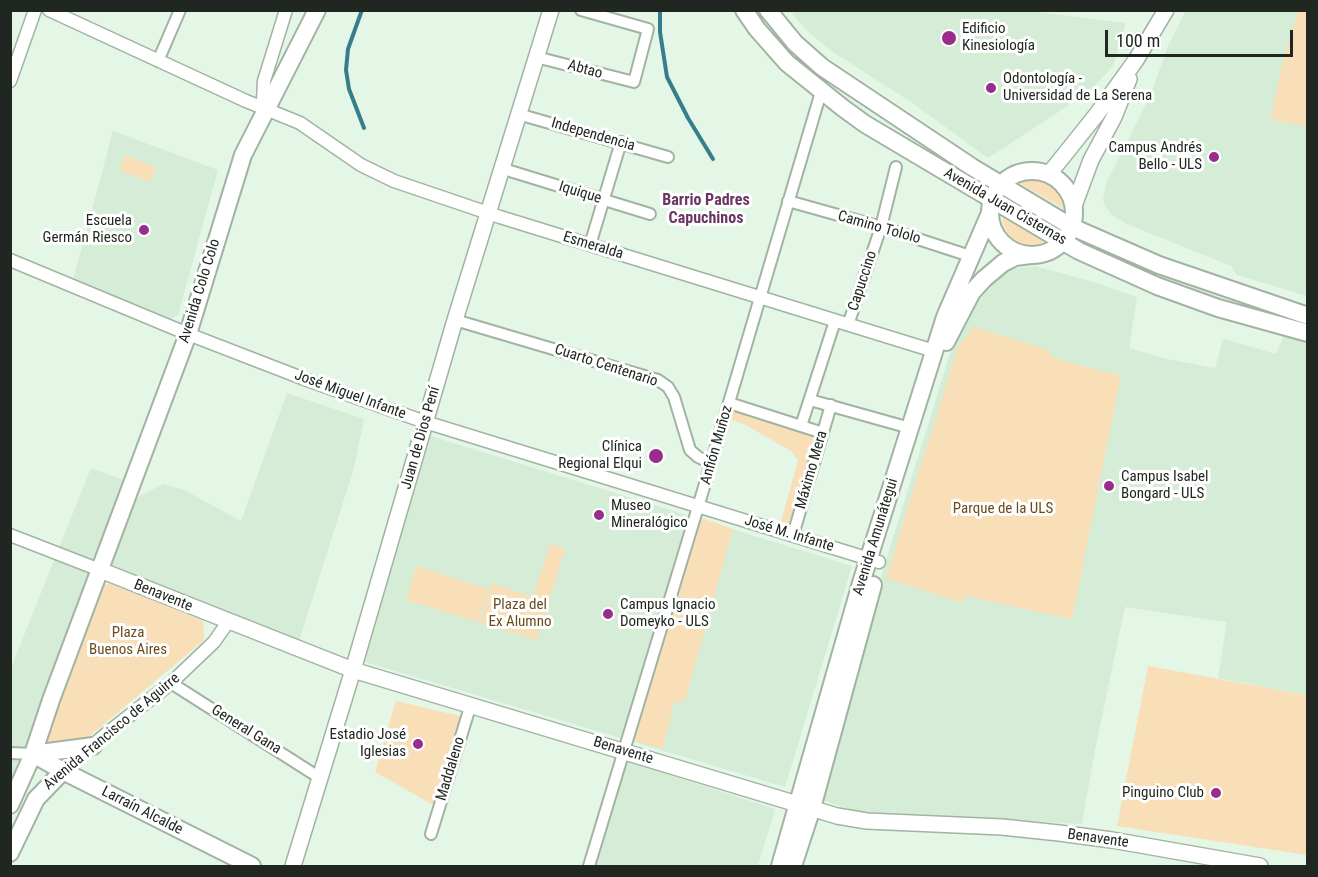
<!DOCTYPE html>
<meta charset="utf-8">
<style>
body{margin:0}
#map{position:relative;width:1318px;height:877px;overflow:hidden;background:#e4f6e5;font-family:"Roboto Condensed",sans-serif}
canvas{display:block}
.frame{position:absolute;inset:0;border:12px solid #202721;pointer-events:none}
.scale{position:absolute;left:1105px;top:30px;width:188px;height:27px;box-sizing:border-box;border:3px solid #202721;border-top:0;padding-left:8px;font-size:18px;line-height:21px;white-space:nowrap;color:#202721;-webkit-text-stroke:4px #fff;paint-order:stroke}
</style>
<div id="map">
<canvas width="1318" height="877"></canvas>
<div class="frame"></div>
<div class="scale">100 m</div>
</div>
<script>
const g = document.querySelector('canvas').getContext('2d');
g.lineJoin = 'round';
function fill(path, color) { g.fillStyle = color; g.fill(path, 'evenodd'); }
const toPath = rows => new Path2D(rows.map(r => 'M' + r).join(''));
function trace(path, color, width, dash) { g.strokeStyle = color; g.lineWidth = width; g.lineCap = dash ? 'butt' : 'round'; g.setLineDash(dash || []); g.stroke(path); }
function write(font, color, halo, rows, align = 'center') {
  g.font = font + ' "Roboto Condensed",sans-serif'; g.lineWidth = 6; g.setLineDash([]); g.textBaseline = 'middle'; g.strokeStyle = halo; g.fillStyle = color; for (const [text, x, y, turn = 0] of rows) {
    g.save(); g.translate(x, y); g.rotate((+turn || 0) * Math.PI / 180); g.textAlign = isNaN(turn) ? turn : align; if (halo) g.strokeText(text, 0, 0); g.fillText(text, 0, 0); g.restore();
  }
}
fill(toPath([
 [1029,11,1126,23,1113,66,1086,95,1070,93,1069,105,988,158,911,102,833,52,808,32,790,11],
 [1186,11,1307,11,1307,296,1237,275,1231,266,1127,224,1112,215,1105,206,1103,200,1106,183,1149,99,1168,46],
 [113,131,218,170,178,315,165,322,73,280],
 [1035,266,1093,282,1137,297,1129,348,1167,359,1215,368,1223,339,1276,354,1284,335,1307,341,1307,695,1218,678,1227,622,1125,607,1095,750,1082,824,855,811,813,797,956,334,978,291,990,281,1012,269],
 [287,393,364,419,354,468,299,641,105,566,133,500,163,484,184,490,241,521],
 [427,435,852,566,785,787,365,662],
 [91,468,126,481,30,743,11,789,11,668],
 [623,760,775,809,758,866,591,866]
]), '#d5edd6');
fill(toPath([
 [1298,11,1307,11,1307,126,1271,120,1280,72],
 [125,155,156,167,150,182,119,170],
 [1036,176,1050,178,1062,187,1069,198,1071,213,1018,182,1028,177],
 [1002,214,1050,243,1040,246,1028,246,1017,242,1009,235,1004,227],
 [974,327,1048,350,1052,356,1063,361,1121,376,1072,619,965,596,962,603,886,578,958,347],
 [733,410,819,436,793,525,781,522,798,460,791,451,744,424,730,419],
 [699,517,733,529,685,701,674,703,663,749,632,740],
 [550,544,565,549,537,640,480,623,491,583,533,597],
 [416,566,488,589,478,622,406,600],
 [112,584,203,621,204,640,85,740,53,747,45,743,99,585],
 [1148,666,1307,695,1307,855,1117,826],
 [396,701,460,716,437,807,375,772]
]), '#f9dfb8');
trace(toPath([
 [362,10,348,49,346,70,349,89,364,128],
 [660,10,660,32,667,77,688,118,713,159]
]), '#377e8d', 4);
const minor = toPath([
 [536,57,634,82,648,29,581,10],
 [158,61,180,10],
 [518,114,668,157],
 [510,171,650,214],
 [788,201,881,227,970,256],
 [590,245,621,142],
 [455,320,658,380,668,387,674,397,690,450,698,457,711,463],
 [848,325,881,227,896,167],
 [810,400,910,428],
 [729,403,823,433],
 [801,426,835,321],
 [793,535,831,405],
 [171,683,320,778],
 [10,753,33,754],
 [431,834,471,704],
 [589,866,701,497,821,92]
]);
const tertiary = toPath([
 [49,10,246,101,300,123,361,165,394,181,500,217,934,351],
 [10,81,35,10],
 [266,109,263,100,264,81,286,10],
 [10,260,188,334,307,380,425,422,879,562],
 [10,535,100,570],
 [63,771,106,734,171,683,214,642,228,622]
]);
const secondary = toPath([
 [1049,174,1097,114,1136,60,1166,10],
 [1074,206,1091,160,1114,117,1129,79],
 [100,570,353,670,837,816,867,821,1002,827,1059,833,1112,840,1260,866],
 [293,866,353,670,455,320,551,10]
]);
const primary = toPath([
 [744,10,757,29,787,63,843,108,865,124,1079,251,1157,286,1218,308,1308,333],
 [768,10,795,43,822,67,972,167,1072,227,1159,265,1308,316],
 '990 213a42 42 0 1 1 84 0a42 42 0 1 1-84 0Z',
 [946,342,972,292,984,279,1003,263,1015,257,1031,255],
 [33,754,63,771,252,866],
 [33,754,93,746],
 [10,805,33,754,51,700,188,334,243,155,317,10],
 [10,853,36,799,63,771],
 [780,866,861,583,945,317,990,213],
 [793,866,812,808,873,585]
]);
trace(minor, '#a2b3a2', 14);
trace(tertiary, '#a2b3a2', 15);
trace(secondary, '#a2b3a2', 18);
trace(primary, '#a2b3a2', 20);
trace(minor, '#fff', 10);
trace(tertiary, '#fff', 12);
trace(secondary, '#fff', 15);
trace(primary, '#fff', 16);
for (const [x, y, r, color] of [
 [949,38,8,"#992c8c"],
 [991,88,6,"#992c8c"],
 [1214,157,6,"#992c8c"],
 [144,230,6,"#992c8c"],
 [656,456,8,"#992c8c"],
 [1109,486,6,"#992c8c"],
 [599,515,6,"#992c8c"],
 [608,614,6,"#992c8c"],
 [418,744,6,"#992c8c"],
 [1216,793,6,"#992c8c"]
]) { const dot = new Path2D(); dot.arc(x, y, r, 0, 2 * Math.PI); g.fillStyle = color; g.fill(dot); trace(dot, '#fff', 2); }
write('15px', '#202721', '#fff', [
 ["Edificio",962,29],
 ["Kinesiología",962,46],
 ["Odontología -",1003,79],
 ["Universidad de La Serena",1003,96],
 ["Campus Andrés",1202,148,"right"],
 ["Bello - ULS",1202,165,"right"],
 ["Escuela",132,221,"right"],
 ["Germán Riesco",132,238,"right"],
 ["Clínica",642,447,"right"],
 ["Regional Elqui",642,464,"right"],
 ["Campus Isabel",1121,477],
 ["Bongard - ULS",1121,494],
 ["Museo",611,506],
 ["Mineralógico",611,523],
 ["Campus Ignacio",620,605],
 ["Domeyko - ULS",620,622],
 ["Estadio José",406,735,"right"],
 ["Iglesias",406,752,"right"],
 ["Pinguino Club",1204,793,"right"]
], 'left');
write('15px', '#202721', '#fff', [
 ["Abtao",585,70,15],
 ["Independencia",593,135,16],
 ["Iquique",580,193,17],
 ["Avenida Juan Cisternas",1005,207,30],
 ["Camino Tololo",879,228,16],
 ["Esmeralda",593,246,17],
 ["Capuccino",863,281,-72],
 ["Avenida Colo Colo",200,291,-73],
 ["Cuarto Centenario",606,366,18],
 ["José Miguel Infante",350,395,20],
 ["Juan de Dios Pení",421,438,-74],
 ["Anfión Muñoz",717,445,-74],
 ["Máximo Mera",812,470,-74],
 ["José M. Infante",789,534,17],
 ["Avenida Amunátegui",876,537,-73],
 ["Benavente",163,596,22],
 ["General Gana",246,730,32],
 ["Avenida Francisco de Aguirre",112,732,-40],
 ["Benavente",623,751,17],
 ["Maddaleno",451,769,-73],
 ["Larraín Alcalde",142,811,27],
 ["Benavente",1098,839,8]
]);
write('15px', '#6a4c1b', '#fff', [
 ["Parque de la ULS",1003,509],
 ["Plaza del",520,605],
 ["Ex Alumno",520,622],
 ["Plaza",128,633],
 ["Buenos Aires",128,650]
]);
write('bold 16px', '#6b3563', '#fff', [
 ["Barrio Padres",706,201],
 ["Capuchinos",706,219]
]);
</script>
